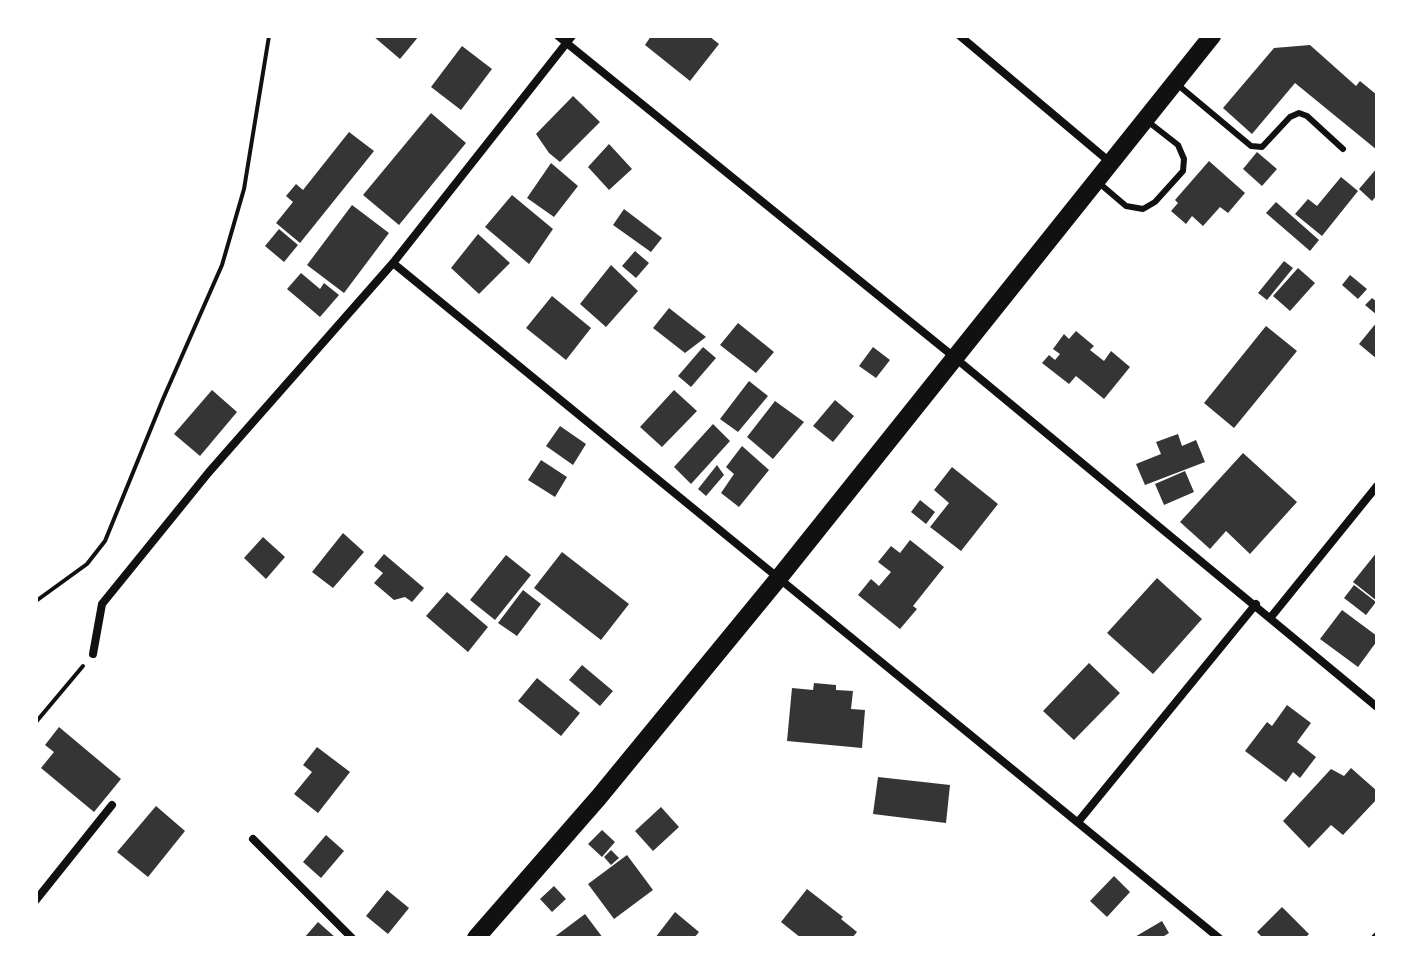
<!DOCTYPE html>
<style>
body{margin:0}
#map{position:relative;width:1413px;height:974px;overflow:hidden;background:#fff;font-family:Montserrat,sans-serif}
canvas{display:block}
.frame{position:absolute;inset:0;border:38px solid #fff;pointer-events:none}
</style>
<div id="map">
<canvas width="1413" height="974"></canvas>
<div class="frame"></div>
</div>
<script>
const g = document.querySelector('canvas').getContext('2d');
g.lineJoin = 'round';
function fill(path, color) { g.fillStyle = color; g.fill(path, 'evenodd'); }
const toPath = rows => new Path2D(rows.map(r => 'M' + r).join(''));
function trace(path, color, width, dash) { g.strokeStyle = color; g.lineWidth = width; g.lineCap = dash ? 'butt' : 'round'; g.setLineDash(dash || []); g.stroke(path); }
fill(toPath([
 [373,36,419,36,400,59],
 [651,36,709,36,719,44,690,81,645,45],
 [1310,45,1356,86,1360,81,1377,95,1377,150,1295,83,1252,134,1223,108,1274,48],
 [462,46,492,69,461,110,431,87],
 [573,96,600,122,560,162,549,153,536,134],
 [431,113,466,143,399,225,363,195],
 [349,132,374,151,300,243,276,223,293,202,286,196,296,184,303,190],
 [609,144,632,169,609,190,588,167],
 [1257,152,1277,169,1262,186,1243,169],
 [1209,161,1245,193,1228,213,1220,207,1203,226,1192,216,1186,224,1171,211,1178,203,1175,200],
 [551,163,578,186,554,217,527,198],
 [1377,168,1377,195,1372,201,1359,189],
 [1341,177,1358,191,1322,236,1295,214,1308,199,1317,206],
 [512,195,553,229,529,264,485,227],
 [1276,202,1319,240,1310,251,1266,213],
 [352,205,389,233,344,293,307,265],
 [624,209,662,238,651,252,613,225],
 [279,229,298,245,284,262,265,246],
 [478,234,510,263,479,294,451,268],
 [635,251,649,263,636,278,622,266],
 [1284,261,1293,268,1267,300,1258,293],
 [611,265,638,291,606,327,580,304],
 [1298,268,1315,283,1290,311,1273,296],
 [301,273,320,289,324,283,339,295,320,317,287,289],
 [1350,275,1367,289,1358,299,1342,285],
 [552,296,591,328,566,360,526,328],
 [1372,298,1377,302,1377,315,1365,305],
 [669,308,706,337,685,353,653,328],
 [1377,322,1377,359,1359,344],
 [738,323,774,352,756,373,720,345],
 [1266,326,1297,351,1234,428,1204,403],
 [1076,331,1094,346,1090,350,1104,361,1111,351,1130,367,1104,399,1076,376,1069,384,1042,363,1049,355,1055,360,1060,354,1053,349,1064,334,1069,339],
 [703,347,716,358,691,387,678,376],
 [873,347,890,360,876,378,859,366],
 [749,381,768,396,738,432,720,419],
 [212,390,237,412,200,456,174,434],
 [674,390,697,411,662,447,640,427],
 [835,400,854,416,833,442,813,426],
 [775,401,804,422,773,459,747,437],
 [713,424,730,441,691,484,674,467],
 [560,426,586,444,573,465,546,446],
 [1178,434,1182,446,1196,440,1205,462,1145,485,1136,464,1161,454,1156,442],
 [742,446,769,470,739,507,721,493,734,474,726,467],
 [1243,453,1297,502,1250,554,1226,531,1210,549,1180,522],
 [541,460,567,477,555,497,528,480],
 [717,465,724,475,706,496,698,489],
 [952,467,998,504,961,551,930,527,949,503,934,490],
 [1185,471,1194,492,1164,505,1155,484],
 [920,500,935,512,926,524,911,512],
 [343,533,364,552,333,588,312,572],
 [263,537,285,557,266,579,244,558],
 [910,540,944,567,913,606,917,609,900,629,858,595,871,579,879,586,891,572,878,562,891,546,900,553],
 [562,552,629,604,601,640,534,588],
 [1377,552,1377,601,1353,582],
 [384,554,424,588,412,602,405,597,394,600,374,583,383,573,374,566],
 [506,555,531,575,495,620,470,600],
 [1157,578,1202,619,1153,674,1107,633],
 [1354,585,1376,602,1366,615,1344,598],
 [523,590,541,604,517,636,498,623],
 [447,592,488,627,468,652,426,616],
 [1342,610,1377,636,1377,641,1358,667,1320,639],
 [1089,663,1120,693,1074,740,1043,711],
 [582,665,613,691,600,706,569,680],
 [537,678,580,713,561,736,518,701],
 [814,683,836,685,836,690,853,691,851,709,865,710,862,748,787,741,792,688,813,690],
 [1287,705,1311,723,1297,742,1316,757,1300,778,1293,772,1286,782,1245,751,1267,722,1272,726],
 [59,727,121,779,94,812,41,768,54,752,45,745],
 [317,747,350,772,318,813,294,794,312,772,303,765],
 [1351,768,1377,791,1377,799,1343,835,1331,825,1309,848,1283,821,1331,769,1344,776],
 [878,777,950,785,946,823,873,814],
 [156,806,185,831,148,877,117,852],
 [661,807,679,827,653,851,635,831],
 [602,830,615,842,602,857,588,844],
 [326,835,344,851,321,878,303,862],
 [611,850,619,858,611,865,604,857],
 [627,855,653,890,614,919,588,884],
 [1114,876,1130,892,1107,917,1090,901],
 [554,886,566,899,552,912,540,899],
 [807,889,843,917,841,919,857,932,852,938,801,938,781,922],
 [387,890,409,908,388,934,366,916],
 [1282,907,1309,934,1305,938,1263,938,1257,932],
 [675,912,699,932,694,938,655,938],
 [585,914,603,938,553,938],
 [1162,921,1169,933,1161,938,1133,938],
 [318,922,336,938,304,938]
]), '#353535');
trace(toPath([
 [36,601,87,564,105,541,163,399,222,265,244,189,269,36],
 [36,722,83,666]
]), '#111', 4);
trace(toPath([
 [1178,85,1251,146,1262,147,1290,117,1299,113,1307,116,1343,149],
 [1099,183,1126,206,1143,209,1155,202,1183,171,1184,159,1178,145,1146,120]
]), '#111', 6);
trace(toPath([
 [558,36,954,357,1377,707],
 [960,36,1111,163],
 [393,263,1219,938],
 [1271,617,1377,486],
 [93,654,102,604,209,472,393,263,572,36],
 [1078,822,1256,604],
 [253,839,352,938],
 [36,900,112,805],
 [1375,938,1377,936]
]), '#111', 8);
trace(toPath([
 [476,938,599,797,778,579,1212,36]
]), '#111', 18);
</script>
